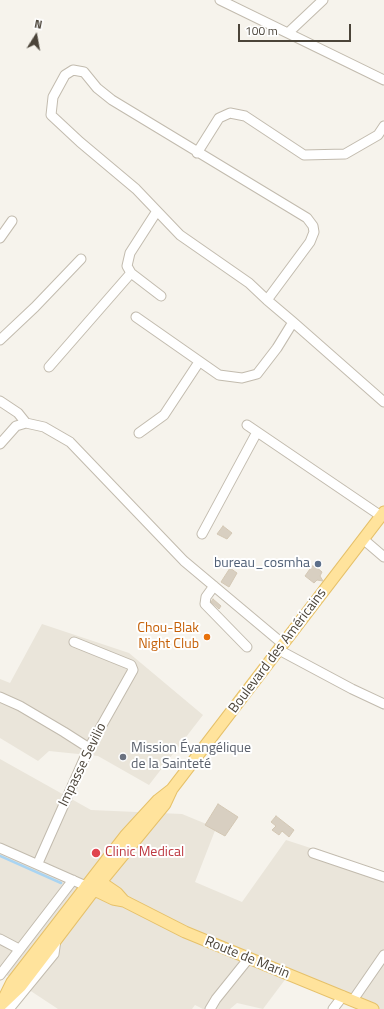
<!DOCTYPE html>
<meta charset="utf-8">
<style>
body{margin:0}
#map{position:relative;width:384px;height:1009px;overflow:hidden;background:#f6f3ec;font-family:"Titillium Web",sans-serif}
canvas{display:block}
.north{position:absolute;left:16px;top:16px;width:40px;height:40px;-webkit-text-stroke:3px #fff;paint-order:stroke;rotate:11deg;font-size:11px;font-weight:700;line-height:16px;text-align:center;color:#4b4439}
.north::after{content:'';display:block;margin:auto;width:14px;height:18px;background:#4b4439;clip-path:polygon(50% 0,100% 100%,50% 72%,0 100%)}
.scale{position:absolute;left:238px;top:24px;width:113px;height:18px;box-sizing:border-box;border:2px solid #4b4439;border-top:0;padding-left:5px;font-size:12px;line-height:14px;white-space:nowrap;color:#4b4439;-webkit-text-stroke:3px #fff;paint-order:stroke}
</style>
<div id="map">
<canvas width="384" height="1009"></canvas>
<div class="north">N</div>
<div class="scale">100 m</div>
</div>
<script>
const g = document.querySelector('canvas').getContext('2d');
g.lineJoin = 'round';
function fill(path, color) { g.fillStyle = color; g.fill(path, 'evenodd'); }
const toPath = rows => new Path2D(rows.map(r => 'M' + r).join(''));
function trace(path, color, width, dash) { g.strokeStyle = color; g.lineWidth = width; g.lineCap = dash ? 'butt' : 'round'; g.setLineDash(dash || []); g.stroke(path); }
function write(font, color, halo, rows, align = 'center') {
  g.font = font + ' "Titillium Web",sans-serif'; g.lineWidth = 4; g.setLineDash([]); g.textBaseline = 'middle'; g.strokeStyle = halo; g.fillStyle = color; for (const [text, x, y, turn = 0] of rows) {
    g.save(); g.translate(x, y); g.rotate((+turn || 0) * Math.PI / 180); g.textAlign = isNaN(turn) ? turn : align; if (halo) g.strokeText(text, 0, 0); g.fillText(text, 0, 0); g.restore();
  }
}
fill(toPath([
 [42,624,129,653,203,715,149,785,98,756,49,751,38,761,0,738,0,679,10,683],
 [0,759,91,810,182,814,216,828,195,882,242,902,286,840,384,872,384,1009,364,1009,287,977,263,1009,237,1003,230,1009,203,1009,195,1005,192,1009,58,1009,2,972,0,974]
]), '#eae5da');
trace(toPath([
 [0,856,61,883]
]), '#a9d4f2', 2.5);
const building = toPath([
 [223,526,232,533,227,539,217,534,223,526],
 [312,566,315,566,322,572,320,576,323,581,317,580,314,583,305,576,312,566],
 [230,568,237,573,229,587,221,582,230,568],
 [213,599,221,606,219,609,211,602,213,599],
 [218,804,238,817,225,836,205,825,218,804],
 [276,816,294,830,289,837,282,831,279,835,272,830,276,826,271,822,276,816]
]);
fill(building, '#d8cfc1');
trace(building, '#d3c7b4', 1);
const minor = toPath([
 [220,0,384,80],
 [289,32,323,0],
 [197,153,219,118,230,113,245,116,304,155,345,154,378,135,384,126],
 [157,211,130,253,127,266,131,273,161,296],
 [0,238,12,221],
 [267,300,310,242,314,232,313,226,307,218,112,100,97,88,84,72,73,70,65,75,53,97,51,115,80,142,136,189,180,235,249,283,267,300,293,322,384,402],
 [136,317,219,375,242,378,257,374,277,348,293,322],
 [0,340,35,307,81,259],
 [49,367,131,273],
 [0,401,18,413,26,423],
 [247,425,381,516],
 [139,433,164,415,199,362],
 [0,444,16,426,26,423,44,427,70,442,184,561,283,644],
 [202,534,257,432],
 [363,539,384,557],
 [214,586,206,597,205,604,247,647],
 [279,650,352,689,384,704],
 [0,697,20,706,64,732,89,748],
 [0,848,86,886],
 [313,853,384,877],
 [38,863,89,748,133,670,131,665,74,642],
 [0,939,19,949],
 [0,975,73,880],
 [353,1000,384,955],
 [9,1009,54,954,56,940],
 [210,1009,216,999,249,958],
 [333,1009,343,996]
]);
const major = toPath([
 [95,878,117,893,124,901],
 [86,886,113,899,124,901,185,932,373,1009],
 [3,1000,12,982,125,836,158,800,172,789],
 [0,1006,21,986,91,894,165,804,172,789,384,512]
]);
trace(minor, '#c2bbae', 11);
trace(major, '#e6c16a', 13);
trace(minor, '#fff', 9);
trace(major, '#ffe39c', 11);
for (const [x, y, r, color] of [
 [318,564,4,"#5c6f8a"],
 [207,637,4,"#e8710a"],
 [123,757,4,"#6b7280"],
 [96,853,5,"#e0444e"]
]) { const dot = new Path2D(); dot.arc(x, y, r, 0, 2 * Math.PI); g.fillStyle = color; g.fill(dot); trace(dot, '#fff', 1.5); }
write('14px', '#4e5e75', '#fff', [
 ["bureau_cosmha",310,564]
], 'right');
write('14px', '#c56008', '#fff', [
 ["Chou-Blak",199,629],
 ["Night Club",199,645]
], 'right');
write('14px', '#4b4439', '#fff', [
 ["Boulevard des Américains",278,651,-53],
 ["Impasse Sevilio",83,765,-64],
 ["Route de Marin",247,958,22]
]);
write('14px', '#5b616d', '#fff', [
 ["Mission Évangélique",131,749],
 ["de la Sainteté",131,765]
], 'left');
write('14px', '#be3a42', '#fff', [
 ["Clinic Medical",105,853]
], 'left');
</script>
